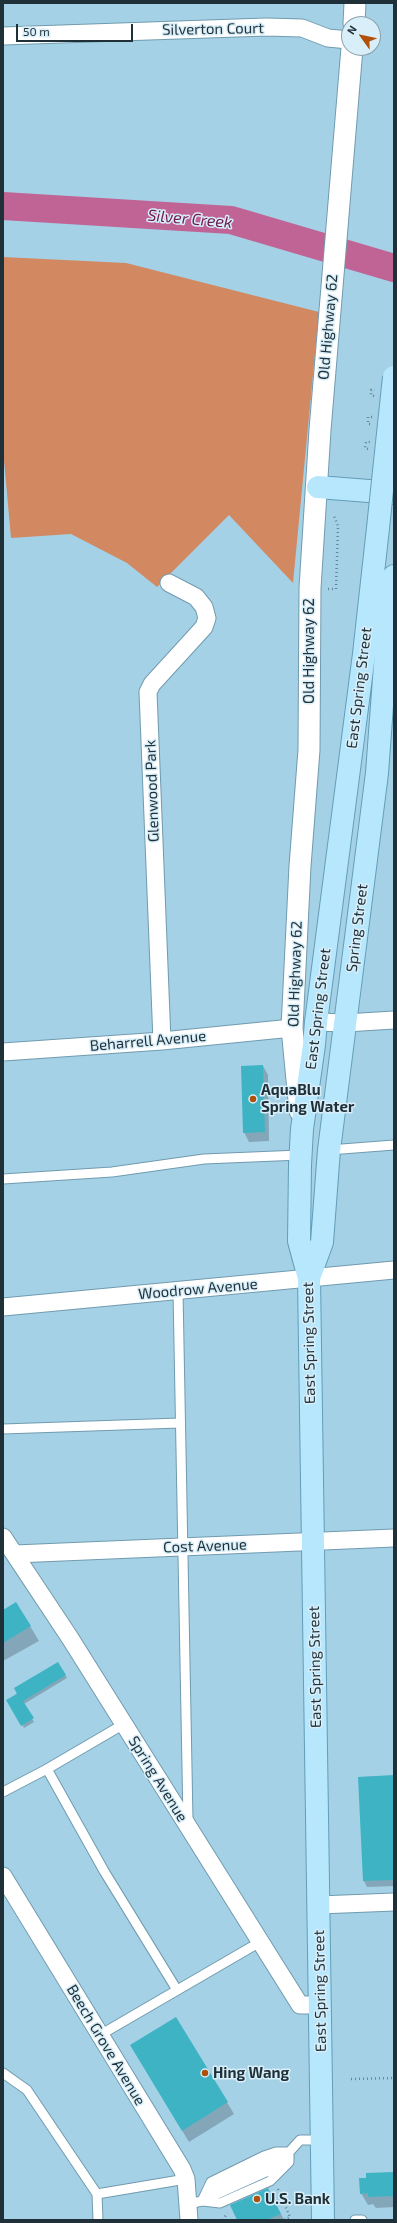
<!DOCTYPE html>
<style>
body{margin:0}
#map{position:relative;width:397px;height:2223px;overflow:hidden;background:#a4d1e6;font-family:"Exo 2",sans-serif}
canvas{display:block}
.frame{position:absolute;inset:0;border:4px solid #1f3039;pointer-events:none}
.north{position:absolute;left:341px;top:16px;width:40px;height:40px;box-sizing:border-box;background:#d8eef8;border:1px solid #8ea2ac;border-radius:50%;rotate:303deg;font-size:11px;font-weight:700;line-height:16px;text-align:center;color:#1f3039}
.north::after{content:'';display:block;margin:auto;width:14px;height:18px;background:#b0500a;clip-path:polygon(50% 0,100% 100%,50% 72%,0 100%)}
.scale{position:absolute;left:16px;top:24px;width:117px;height:18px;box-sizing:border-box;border:2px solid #1f3039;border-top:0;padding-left:5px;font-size:12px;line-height:14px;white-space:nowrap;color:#1f3039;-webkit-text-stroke:3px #d8eef8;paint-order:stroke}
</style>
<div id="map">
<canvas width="397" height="2223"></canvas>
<div class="frame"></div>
<div class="north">N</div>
<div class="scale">50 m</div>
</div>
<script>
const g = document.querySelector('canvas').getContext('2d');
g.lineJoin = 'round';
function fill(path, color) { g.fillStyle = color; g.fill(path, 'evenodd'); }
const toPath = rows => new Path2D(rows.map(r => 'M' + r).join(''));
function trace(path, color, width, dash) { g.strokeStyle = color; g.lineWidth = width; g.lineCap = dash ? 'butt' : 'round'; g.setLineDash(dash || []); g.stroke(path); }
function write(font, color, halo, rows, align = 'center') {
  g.font = font + ' "Exo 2",sans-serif'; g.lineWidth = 3; g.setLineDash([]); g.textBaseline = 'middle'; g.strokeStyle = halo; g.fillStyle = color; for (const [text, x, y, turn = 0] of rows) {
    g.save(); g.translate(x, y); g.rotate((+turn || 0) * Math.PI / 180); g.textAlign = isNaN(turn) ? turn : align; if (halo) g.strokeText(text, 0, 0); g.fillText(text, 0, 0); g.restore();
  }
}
fill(toPath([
 [3,257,126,263,319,312,293,583,229,515,157,587,127,563,71,534,11,538,3,449]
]), '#d28861');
fill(toPath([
 [263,1066,268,1075,269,1141,249,1142,244,1132],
 [3,1611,30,1626,39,1641,3,1661],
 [58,1663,67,1678,24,1704,34,1722,24,1728,8,1700],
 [394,1776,394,1886,367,1887,364,1881,359,1777],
 [176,2018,234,2114,189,2142,138,2057],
 [394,2173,394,2207,376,2208,373,2204,368,2205,361,2193],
 [273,2199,284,2220,238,2220]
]), '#0003');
trace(toPath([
 [3,206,231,220,394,268]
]), '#c06495', 28);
fill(toPath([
 [263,1065,265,1132,243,1133,241,1066],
 [16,1602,31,1626,3,1643,3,1610],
 [58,1662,66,1675,23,1701,34,1718,21,1726,6,1700,17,1694,14,1688],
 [394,1775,394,1880,363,1881,358,1777],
 [176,2017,228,2102,182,2131,130,2045],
 [394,2172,394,2196,368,2197,368,2193,360,2194,359,2178,366,2178,366,2173],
 [268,2188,281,2214,266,2220,237,2220,230,2205]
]), '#3db3c4');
const service = toPath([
 [329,1150,394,1145],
 [3,1179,112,1172,204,1159,300,1155],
 [178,1291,188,1821],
 [3,1429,180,1423],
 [124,1724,47,1769,104,1871,177,1990],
 [3,1792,47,1769],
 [100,2035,260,1942],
 [3,2073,27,2090,97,2194,98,2220],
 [97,2194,186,2179],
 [207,2194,212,2188,284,2155],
 [202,2201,211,2182,264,2156,276,2152,288,2152],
 [203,2201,220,2203,270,2181,289,2162,289,2155],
 [188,2204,202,2201,275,2168,300,2140,322,2140],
 [355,2220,362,2220]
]);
const minor = toPath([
 [3,36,266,27,302,28,328,38,349,40],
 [316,1022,345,1023,394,1020],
 [162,1041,148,692,152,684,204,627,207,618,204,607,196,597,169,583],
 [3,1052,162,1041,292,1028],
 [3,1307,394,1270],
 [3,1537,70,1638,300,2005,320,2005],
 [15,1554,394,1538],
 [3,1876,182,2169,186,2179,189,2220],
 [319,1905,394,1902]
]);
const tertiary = toPath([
 [354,24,355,3],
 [300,1111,292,1028,300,866,309,750,310,588,320,430,352,48]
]);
const primary = toPath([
 [318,487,394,493],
 [309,1278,322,1242,329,1150,377,773,385,665,394,576],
 [323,2220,309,1278,299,1241,300,1165,302,1129,314,1045,316,1022,364,654,378,528]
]);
trace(service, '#719baf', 11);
trace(minor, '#719baf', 19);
trace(tertiary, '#719baf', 23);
trace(primary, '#639db7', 24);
trace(toPath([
 [374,396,371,395,371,390,375,390],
 [370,424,368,424,368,417,372,417],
 [368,449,365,448,366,442,370,442],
 [328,589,336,589,338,526,334,516],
 [351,2079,394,2078],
 [278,2189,290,2217,284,2220],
 [223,2220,227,2213]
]), '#668696', 2.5, [1, 3]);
trace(service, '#fff', 9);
trace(minor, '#fff', 17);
trace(tertiary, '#fff', 21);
trace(primary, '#b7e7fd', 22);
const primaryBridge = toPath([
 [378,528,394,377]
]);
trace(primaryBridge, '#639db7', 24, []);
trace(primaryBridge, '#b7e7fd', 22);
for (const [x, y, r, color] of [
 [253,1099,4,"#b0500a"],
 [205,2073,4,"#b0500a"],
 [257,2199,4,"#b0500a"]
]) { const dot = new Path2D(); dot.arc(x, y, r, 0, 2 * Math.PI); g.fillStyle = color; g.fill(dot); trace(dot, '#d8eef8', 1.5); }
write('15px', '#1f3039', '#d8eef8', [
 ["Silverton Court",213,29,-1],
 ["Old Highway 62",328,327,-85],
 ["Old Highway 62",309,651,-90],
 ["East Spring Street",359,688,-83],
 ["Glenwood Park",152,791,-92],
 ["Spring Street",357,928,-83],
 ["Old Highway 62",295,974,-88],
 ["East Spring Street",318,1009,-83],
 ["Beharrell Avenue",148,1041,-5],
 ["Woodrow Avenue",198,1289,-5],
 ["East Spring Street",309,1343,-91],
 ["Cost Avenue",205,1546,-2],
 ["East Spring Street",315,1667,-91],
 ["Spring Avenue",158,1779,58],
 ["East Spring Street",320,1991,-91],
 ["Beech Grove Avenue",106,2045,59]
]);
write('bold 15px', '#1f3039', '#d8eef8', [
 ["AquaBlu",261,1090],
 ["Spring Water",261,1107],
 ["Hing Wang",213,2073],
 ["U.S. Bank",265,2199]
], 'left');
write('italic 16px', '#6f1b4d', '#d8eef8', [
 ["Silver Creek",190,219,5]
]);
</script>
